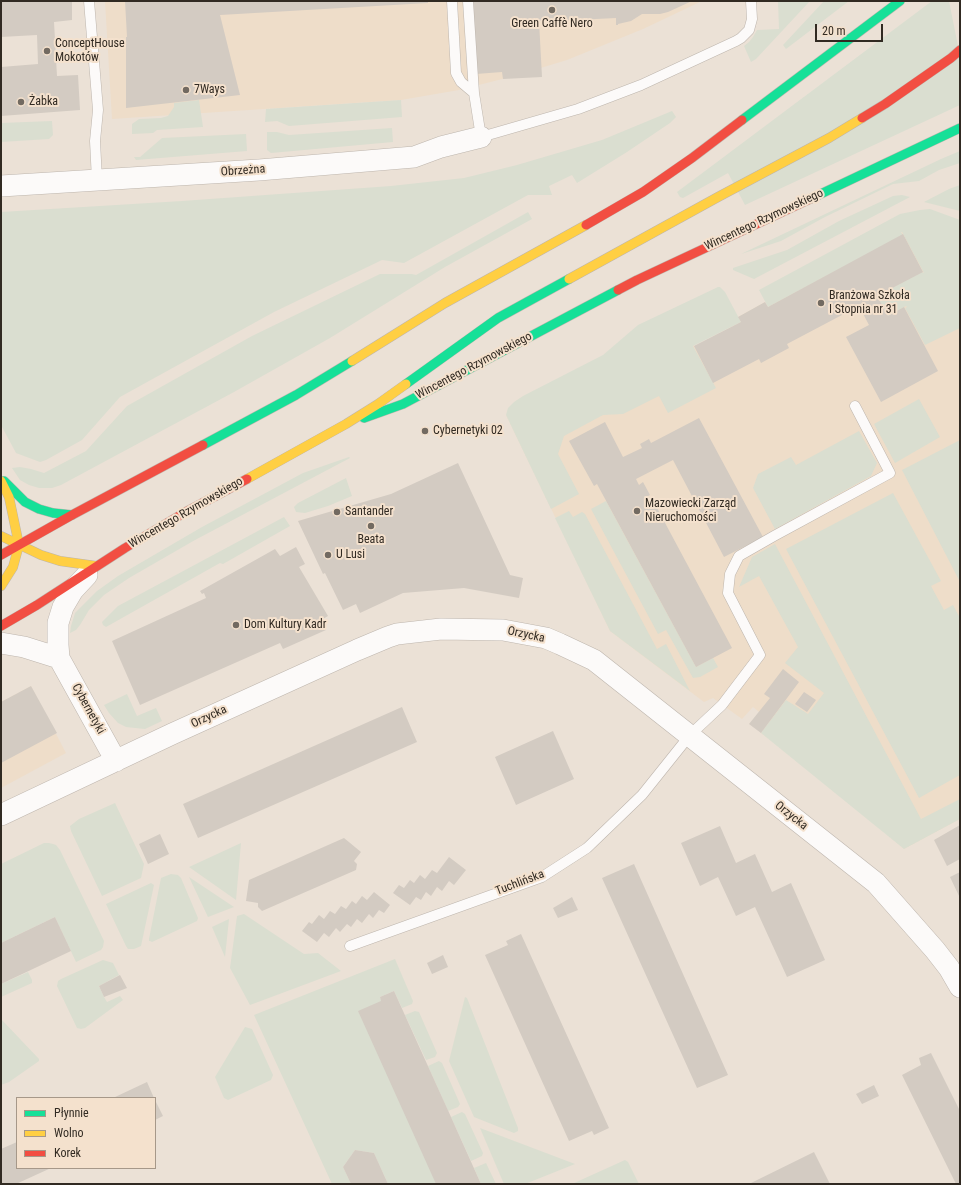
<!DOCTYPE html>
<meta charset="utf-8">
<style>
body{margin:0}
#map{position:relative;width:961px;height:1185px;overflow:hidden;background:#ebe1d6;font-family:"Roboto Condensed",sans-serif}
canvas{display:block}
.frame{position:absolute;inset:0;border:2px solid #312a22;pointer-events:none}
.legend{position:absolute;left:16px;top:1097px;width:140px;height:72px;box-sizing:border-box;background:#f4e1cd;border:1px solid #a69889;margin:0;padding:5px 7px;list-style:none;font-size:12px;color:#312a22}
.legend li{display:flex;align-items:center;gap:8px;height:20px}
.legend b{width:20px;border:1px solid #a69889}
.scale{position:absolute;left:815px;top:24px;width:68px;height:18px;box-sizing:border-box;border:2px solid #312a22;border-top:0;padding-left:5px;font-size:12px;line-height:14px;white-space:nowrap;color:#312a22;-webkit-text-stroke:3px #f4e1cd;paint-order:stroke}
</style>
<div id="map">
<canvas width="961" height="1185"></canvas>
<div class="frame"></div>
<ul class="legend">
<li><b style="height:5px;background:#16e098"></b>Płynnie</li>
<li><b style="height:5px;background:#ffcf43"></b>Wolno</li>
<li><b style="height:5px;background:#f24e42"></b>Korek</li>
</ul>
<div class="scale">20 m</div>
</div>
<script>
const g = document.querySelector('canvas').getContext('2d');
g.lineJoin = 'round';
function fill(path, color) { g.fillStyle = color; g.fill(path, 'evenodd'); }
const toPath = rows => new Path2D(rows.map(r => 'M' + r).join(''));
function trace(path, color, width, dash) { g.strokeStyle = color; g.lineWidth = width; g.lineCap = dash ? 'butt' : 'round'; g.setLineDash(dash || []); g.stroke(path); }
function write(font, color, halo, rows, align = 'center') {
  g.font = font + ' "Roboto Condensed",sans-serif'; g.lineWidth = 4; g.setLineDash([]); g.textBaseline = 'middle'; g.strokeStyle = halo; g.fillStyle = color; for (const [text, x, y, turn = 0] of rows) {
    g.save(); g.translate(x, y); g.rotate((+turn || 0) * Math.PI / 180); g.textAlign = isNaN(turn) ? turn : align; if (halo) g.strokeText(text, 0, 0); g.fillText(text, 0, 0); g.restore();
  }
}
fill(toPath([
 [105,1,702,1,643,29,567,60,514,76,459,90,401,100,112,119],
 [960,220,960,819,904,849,835,790,761,733,770,721,753,707,742,719,713,698,704,702,610,631,506,415,680,321,693,345,695,346,741,322,738,317,765,302,768,307,902,232],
 [31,686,66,753,1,788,1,702]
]), '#eeddc9');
fill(toPath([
 [778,1,810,1,756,59,751,62,744,46,749,42,753,37,757,30,779,29],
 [824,1,849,1,786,49,783,45],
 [932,1,949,1,960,56,960,105,745,205,728,173,683,198,680,197,677,192],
 [199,100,203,127,157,130,153,133,132,134,132,124,139,119,161,118,168,116,174,107,174,103],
 [401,100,402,117,289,126,277,121,265,122,266,109],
 [672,111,676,117,670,123,627,152,577,183,572,175,549,186,552,195,528,195,404,263,382,260,274,312,120,397,82,440,46,460,40,462,16,453,1,425,1,212,182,201,391,186,464,178,517,165,602,140],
 [52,121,53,135,49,139,1,142,1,123],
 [392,128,393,142,271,153,267,150,267,132,277,132,289,135],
 [246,134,247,151,136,160,134,157,140,157,162,138],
 [960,151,960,163,939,170,919,181,893,184,825,217,781,241,741,254,941,159],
 [960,185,960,211,924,202,949,189],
 [902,195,910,197,754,279,733,270,733,268,787,250,839,221,893,196],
 [930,209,960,220,960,328,925,345,905,308,907,307,906,306,888,316,877,296,922,272,924,273,902,232,901,232,903,235,768,307,759,290,900,214,920,210],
 [528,212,532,219,445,267,330,338,234,392,61,485,52,488,39,488,29,485,20,480,12,468,20,467,31,469,44,473,86,451,127,406,252,336,380,274,412,274,416,275],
 [718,287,720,287,725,292,741,322,693,346,716,388,668,413,659,396,623,414,603,415,564,436,558,454,579,494,551,509,506,415,508,408,514,402,523,396,603,355,638,325],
 [919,399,940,437,895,463,874,424],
 [859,431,877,463,871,476,775,529,753,488,758,474,791,457,796,465],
 [960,440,960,582,902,470],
 [349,457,350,458,195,540,129,578,104,595,89,610,80,625,76,630,70,633,71,626,75,613,97,591,118,576,202,527,303,473],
 [346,478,352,496,328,506,305,513,296,512,294,507,298,503],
 [893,493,941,581,931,586,944,610,953,605,960,618,960,775,919,798,786,549],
 [606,501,696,667,713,658,718,667,700,677,693,678,666,630,658,634,591,509],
 [569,511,573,517,582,512,585,514,657,649,666,644,690,691,610,631,555,518],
 [284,517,290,526,223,564,220,563,106,627,103,625,102,622,118,606],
 [775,544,921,819,960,799,960,819,904,849,761,733,786,700,808,714,824,693,785,663,798,647,759,576,739,587,752,557],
 [127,694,137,716,156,708,162,721,145,729,126,727,118,723,109,713,104,705],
 [115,803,144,864,141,878,102,896,71,831,70,826,79,819],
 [44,843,49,843,53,844,56,845,60,850,104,941,103,947,101,950,76,962,55,917,1,943,1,864],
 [241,843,236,900,189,867],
 [171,874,178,875,181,878,198,918,197,921,152,942,150,941,149,941,149,939,161,878],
 [189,877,234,907,208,917],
 [151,883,154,885,141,946,134,949,128,949,126,946,106,904],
 [244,914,304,954,318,953,341,971,250,1005,230,968,237,916],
 [229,919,225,957,212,927],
 [395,959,413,1001,412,1004,402,1008,394,991,380,997,436,1184,388,1184,374,1153,355,1150,343,1167,351,1184,332,1184,254,1015],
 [103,960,113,963,119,975,99,986,104,997,107,1002,120,996,123,1000,85,1028,81,1029,77,1028,57,986,58,981,61,979],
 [28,972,32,980,32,983,1,997,1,984],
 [465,997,467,998,518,1128,518,1131,514,1133,474,1117,449,1061],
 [415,1011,419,1012,437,1053,435,1057,426,1060,405,1015],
 [1,1019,39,1059,39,1061,9,1082,1,1085],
 [245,1027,252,1029,273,1075,271,1080,228,1100,224,1098,215,1077],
 [439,1061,442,1063,460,1104,458,1107,448,1111,428,1066],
 [462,1112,465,1114,483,1153,482,1156,471,1161,451,1117],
 [480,1128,575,1164,525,1184,504,1184],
 [625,1160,628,1162,639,1184,572,1184],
 [486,1163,496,1184,481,1184,474,1168]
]), '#daded0');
fill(toPath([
 [1,1,72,1,72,20,54,22,57,76,78,75,80,110,1,116,1,67,38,64,37,35,1,37],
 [125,1,428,1,428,3,220,15,240,95,126,108,126,37,127,37],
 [471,1,692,1,668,12,660,14,642,14,631,21,618,24,618,25,616,25,616,18,556,21,556,20,539,21,542,77,503,79,502,72,476,74],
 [903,234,923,272,877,296,888,316,904,307,938,371,881,402,846,337,869,325,859,306,787,344,789,348,761,363,759,359,713,383,694,346,741,322,738,317,765,302,768,307],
 [699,418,763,537,724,557,673,460,636,479,639,485,643,482,650,495,646,497,652,508,656,506,732,648,696,667,597,484,594,486,569,441,605,422,623,457,642,448,640,444,649,439,651,443],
 [458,463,510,575,523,578,519,598,464,588,403,593,360,613,356,604,343,610,325,573,323,574,298,521,391,494],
 [296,547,305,564,299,567,328,616,321,620,326,630,283,649,280,643,140,705,112,641,206,598,204,593,202,594,200,591,275,549,280,556],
 [783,669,799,682,761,733,749,724,770,698,764,694],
 [31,686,57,733,1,763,1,702],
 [804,692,816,700,807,712,795,704],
 [402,707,417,742,198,838,183,804],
 [553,731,574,779,516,805,495,757],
 [960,825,960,859,947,866,934,840],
 [720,826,736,863,755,854,772,892,791,883,825,960,787,977,755,907,736,916,718,877,700,886,681,843],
 [160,834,169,854,148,864,139,844],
 [344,838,361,852,354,861,357,864,356,870,262,911,258,907,258,903,246,901,249,880],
 [449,857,466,870,454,885,449,881,442,891,437,887,431,896,426,892,421,900,416,897,410,905,393,893,399,885,404,888,410,880,414,883,420,875,425,879,432,870,437,873],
 [634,864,728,1075,697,1088,602,878],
 [960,872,960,898,950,877],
 [374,892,390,905,384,913,379,910,373,918,369,914,362,923,357,919,351,927,347,924,340,932,336,928,329,937,324,933,317,942,302,931,309,922,312,924,319,915,324,919,330,911,335,914,341,906,346,909,352,901,356,904,362,896,367,900],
 [572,897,578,910,558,918,553,908],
 [55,917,71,951,1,984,1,943],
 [521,934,609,1128,594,1135,592,1131,569,1141,485,955,508,945,506,941],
 [443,955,448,967,432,974,427,963],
 [120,975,127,988,104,997,99,986],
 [394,991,451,1117,481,1184,436,1184,358,1011,381,1001,380,997],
 [931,1053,960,1111,960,1184,956,1184,902,1075,921,1065,919,1058],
 [147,1082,154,1098,113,1098],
 [874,1085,879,1096,862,1104,856,1094],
 [155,1100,163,1116,155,1120],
 [17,1142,17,1168,51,1168,16,1184,1,1184,1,1149],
 [355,1150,374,1153,388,1184,351,1184,343,1167],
 [814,1152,830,1184,749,1184]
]), '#d3cbc2');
const lane = toPath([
 [89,1,98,110,95,141,97,180],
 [452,1,456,73,461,82,474,93],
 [468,1,474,93,481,137,578,109,641,85,736,41,741,38,749,30,752,19,751,1],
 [350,946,542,877,587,848,642,795,690,735,722,705,760,655,728,593,730,574,739,556,774,536,890,473,855,406]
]);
const street = toPath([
 [1,186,259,170,414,157,441,147,481,137],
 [87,575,73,590,63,607,58,623,58,645,59,658,116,761],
 [1,643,24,647,59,658],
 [1,815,172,734,357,650,388,637,397,634,441,629,503,630,546,638,560,644,594,660,876,883,935,950,949,968,960,987]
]);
const fast = toPath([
 [742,120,900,1],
 [810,199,960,128],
 [406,384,498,318,569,279],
 [364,418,403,404,618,290],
 [203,445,296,395,352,361],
 [4,481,25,502,39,509,53,513,72,515]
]);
const slow = toPath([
 [569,279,718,197,829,138,862,118],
 [352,361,445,303,586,225],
 [247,479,346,424,378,404,406,384],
 [1,481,9,497,19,545,13,567,1,586],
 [1,536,41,555,60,561,96,566]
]);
const jam = toPath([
 [862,118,885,104,951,58,960,50],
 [586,225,643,192,692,158,742,120],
 [618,290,637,280,810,199],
 [1,555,72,515,203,445],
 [1,626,37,605,125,548,184,513,247,479]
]);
trace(lane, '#bdb5ad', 11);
trace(street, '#bdb5ad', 22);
trace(fast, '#bdb5ad', 10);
trace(slow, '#bdb5ad', 10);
trace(jam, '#bdb5ad', 10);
trace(lane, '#fcfaf9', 10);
trace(street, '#fcfaf9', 21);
trace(fast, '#16e098', 9);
trace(slow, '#ffcf43', 9);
trace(jam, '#f24e42', 9);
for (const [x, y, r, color] of [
 [552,10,4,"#726a61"],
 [47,51,4,"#726a61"],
 [186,90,4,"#726a61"],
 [21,102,4,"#726a61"],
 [821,303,4,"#726a61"],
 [425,431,4,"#726a61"],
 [637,511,4,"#726a61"],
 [337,512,4,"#726a61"],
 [371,526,4,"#726a61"],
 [328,555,4,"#726a61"],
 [236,625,4,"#726a61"]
]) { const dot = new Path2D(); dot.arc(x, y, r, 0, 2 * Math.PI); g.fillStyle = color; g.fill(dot); trace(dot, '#f4e1cd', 1.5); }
write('12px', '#312a22', '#f4e1cd', [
 ["Green Caffè Nero",552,24,"center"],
 ["ConceptHouse",55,44],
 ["Mokotów",55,58],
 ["7Ways",194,90],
 ["Żabka",29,102],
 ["Branżowa Szkoła",829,296],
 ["I Stopnia nr 31",829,310],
 ["Cybernetyki 02",433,431],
 ["Mazowiecki Zarząd",645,504],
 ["Nieruchomości",645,518],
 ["Santander",345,512],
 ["Beata",371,540,"center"],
 ["U Lusi",336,555],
 ["Dom Kultury Kadr",244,625]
], 'left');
write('12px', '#312a22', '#f4e1cd', [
 ["Obrzeżna",243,171,-4],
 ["Wincentego Rzymowskiego",764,220,-25],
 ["Wincentego Rzymowskiego",474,366,-28],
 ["Wincentego Rzymowskiego",186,513,-30],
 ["Orzycka",526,635,12],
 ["Cybernetyki",88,709,61],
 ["Orzycka",209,717,-25],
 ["Orzycka",791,816,38],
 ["Tuchlińska",520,883,-21]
]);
</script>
